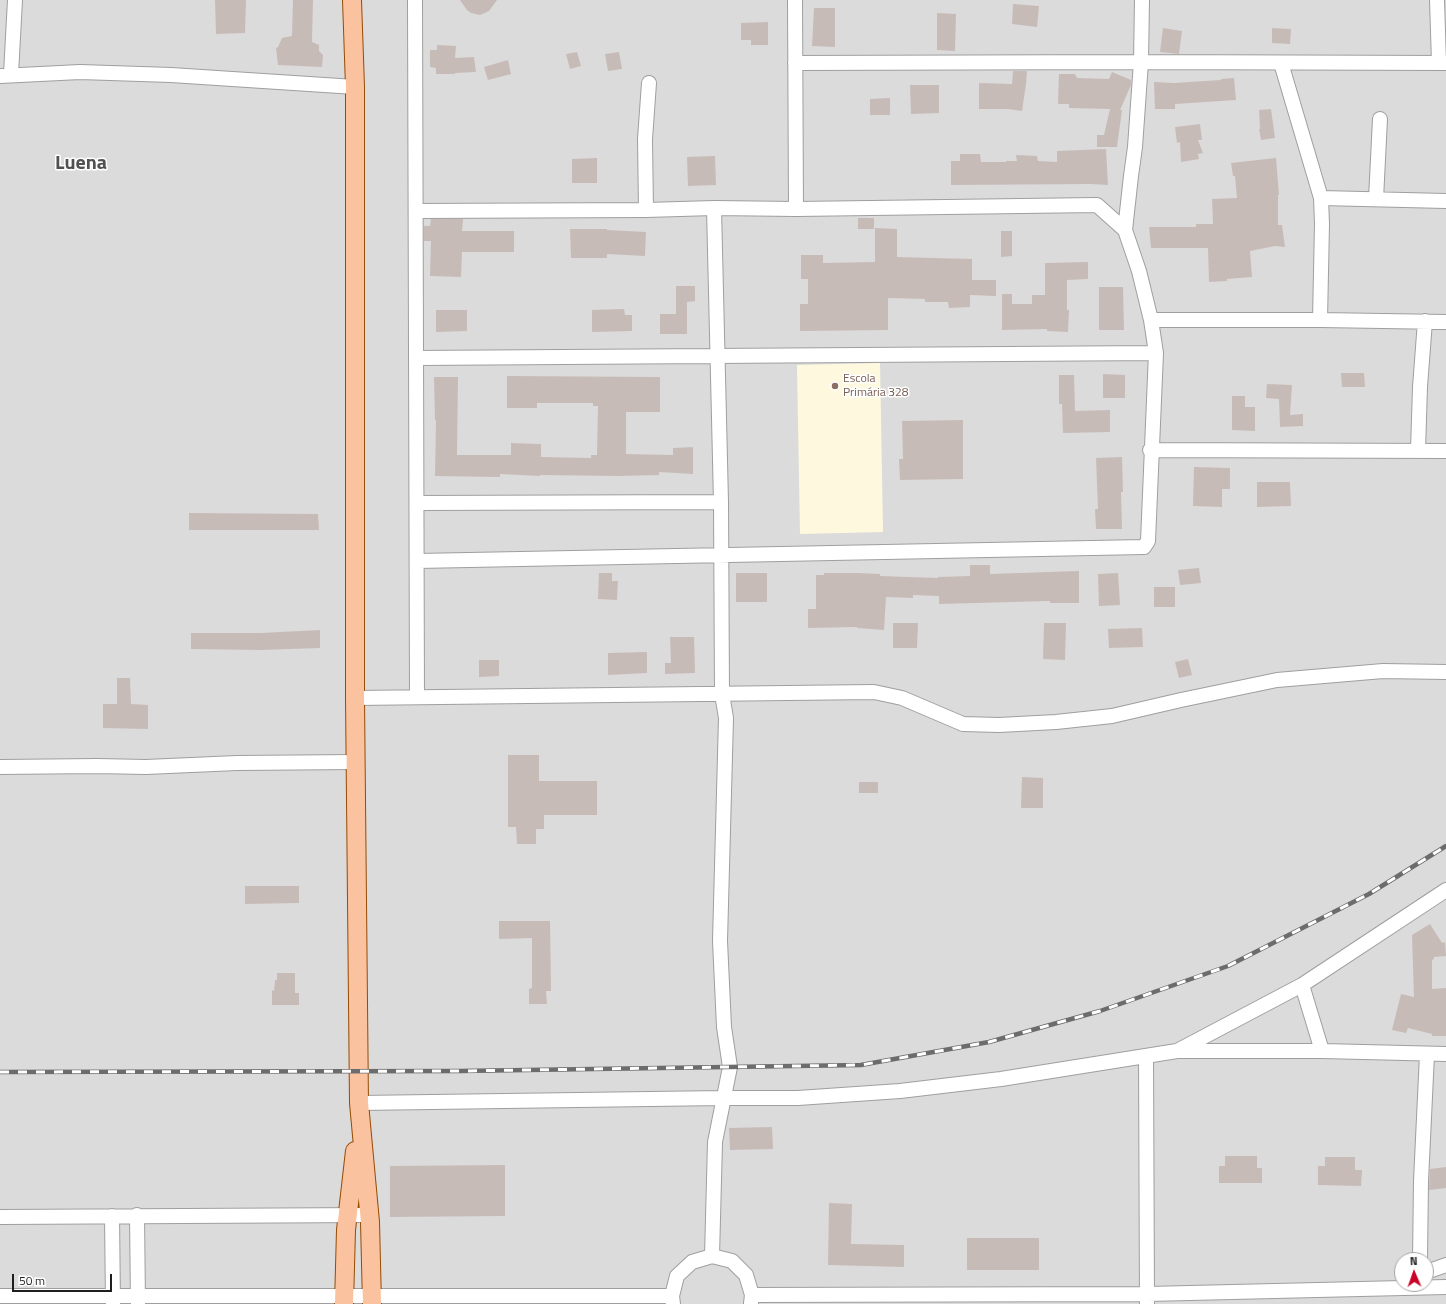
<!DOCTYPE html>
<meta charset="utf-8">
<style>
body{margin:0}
#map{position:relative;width:1446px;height:1304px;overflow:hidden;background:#efeae5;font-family:"Titillium Web",sans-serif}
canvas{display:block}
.north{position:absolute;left:1394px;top:1252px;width:40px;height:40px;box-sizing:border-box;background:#fff;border:1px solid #a5a5a5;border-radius:50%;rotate:358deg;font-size:11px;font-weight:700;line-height:16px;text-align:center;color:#1e1e1e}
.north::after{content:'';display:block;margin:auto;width:14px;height:18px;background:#c90427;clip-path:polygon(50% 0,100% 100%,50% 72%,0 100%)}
.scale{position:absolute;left:12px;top:1274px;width:100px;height:18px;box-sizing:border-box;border:2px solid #1e1e1e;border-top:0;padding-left:5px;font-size:12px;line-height:14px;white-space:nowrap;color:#1e1e1e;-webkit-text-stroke:3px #fff;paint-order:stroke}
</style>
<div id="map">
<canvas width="1446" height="1304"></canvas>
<div class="north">N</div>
<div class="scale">50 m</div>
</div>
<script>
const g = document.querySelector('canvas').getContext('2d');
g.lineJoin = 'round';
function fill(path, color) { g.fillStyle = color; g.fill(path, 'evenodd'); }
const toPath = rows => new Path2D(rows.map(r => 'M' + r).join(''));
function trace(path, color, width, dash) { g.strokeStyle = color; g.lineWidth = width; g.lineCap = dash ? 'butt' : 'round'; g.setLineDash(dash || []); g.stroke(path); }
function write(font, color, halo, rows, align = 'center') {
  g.font = font + ' "Titillium Web",sans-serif'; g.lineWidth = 3; g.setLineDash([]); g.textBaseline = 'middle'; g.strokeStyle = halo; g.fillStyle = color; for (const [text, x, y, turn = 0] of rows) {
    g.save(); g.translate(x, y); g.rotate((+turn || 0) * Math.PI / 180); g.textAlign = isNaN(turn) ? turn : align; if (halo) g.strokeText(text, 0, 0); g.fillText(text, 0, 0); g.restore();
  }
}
fill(toPath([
 [0,0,1446,0,1446,1304,0,1304],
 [1402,1260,1426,1260,1426,1284,1402,1284]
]), '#dcdbdb');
fill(toPath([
 [880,363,883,532,800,534,797,365]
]), '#fef9de');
fill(toPath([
 [215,0,246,0,245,33,216,34],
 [293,0,313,0,312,42,319,45,319,51,323,55,322,67,278,65,276,48,278,47,282,38,292,36],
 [460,0,497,0,489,11,480,15,471,13,467,10],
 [1013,4,1039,6,1037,27,1012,24],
 [814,8,835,8,835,47,812,46],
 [937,13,956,14,955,51,937,50],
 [768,22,768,45,751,45,751,40,741,40,741,23],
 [1163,28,1182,31,1179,54,1160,52],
 [1272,28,1291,29,1290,44,1272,43],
 [437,45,456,46,455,58,474,57,476,72,455,73,455,74,436,74,436,68,430,67,430,50,437,50],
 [577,52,581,66,570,69,566,54],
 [619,52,622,69,608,71,605,54],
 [508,60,511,74,488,80,484,67],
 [1013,71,1027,71,1026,84,1022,111,1008,109,979,109,979,83,1012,84],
 [1112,72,1131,80,1131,85,1120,110,1122,110,1117,147,1097,147,1097,135,1104,135,1110,109,1069,108,1069,104,1058,104,1059,74,1075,74,1077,78,1109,79],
 [1234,78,1236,100,1175,104,1175,109,1155,109,1154,82,1174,83,1221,80,1221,79],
 [910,85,939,85,939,113,911,114],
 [890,98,890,115,870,115,870,99],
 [1271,109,1275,138,1261,140,1259,129,1260,129,1259,110],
 [1200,124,1202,140,1198,140,1203,153,1198,154,1199,159,1181,162,1180,142,1177,143,1175,127],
 [1106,149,1108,185,1091,184,951,185,951,161,960,161,960,154,980,154,981,162,1006,162,1006,161,1017,161,1016,155,1037,156,1038,161,1057,162,1057,151],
 [715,156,716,185,688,186,687,157],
 [597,158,597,183,572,183,572,159],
 [1276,158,1279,195,1278,195,1278,225,1282,225,1285,247,1275,246,1250,251,1252,277,1227,279,1227,281,1209,282,1208,248,1151,248,1149,227,1196,227,1196,224,1213,224,1212,199,1237,198,1235,176,1233,176,1231,163],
 [858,218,874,218,874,229,858,229],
 [431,219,463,219,462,231,514,231,514,252,462,252,461,277,430,276,431,241,424,241,424,226,430,226],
 [875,228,897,229,897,257,972,259,972,280,996,280,996,296,970,295,970,307,949,308,948,302,925,302,925,299,888,298,888,330,800,331,800,304,808,304,808,279,801,279,801,255,823,255,823,263,875,262],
 [570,229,607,229,607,230,646,232,645,256,607,254,607,258,571,258],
 [1001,231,1012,231,1012,256,1001,257],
 [1088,262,1088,279,1067,280,1067,310,1069,310,1068,332,1047,331,1047,329,1002,330,1002,294,1012,294,1012,304,1032,304,1032,295,1045,295,1045,263],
 [676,286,695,286,695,301,687,302,687,334,660,334,660,314,676,314],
 [1099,287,1123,287,1124,330,1099,330],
 [624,309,625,315,632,315,632,331,592,332,592,310],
 [436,310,467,310,467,331,436,332],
 [1341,373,1364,373,1365,387,1342,387],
 [1103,374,1125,375,1125,398,1103,398],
 [1059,375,1074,375,1075,411,1110,410,1110,432,1063,433,1062,404,1059,404],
 [507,376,660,377,660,412,626,412,626,454,673,455,673,448,693,447,693,474,659,472,659,475,619,476,540,475,540,476,500,474,500,477,435,476,436,420,435,420,434,377,458,377,457,455,511,455,511,443,541,444,541,457,591,458,591,455,597,455,598,406,593,406,593,403,537,403,537,408,507,408],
 [1267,384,1292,385,1290,415,1303,414,1303,426,1280,427,1279,399,1266,398],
 [1232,396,1245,396,1245,407,1255,407,1255,431,1232,430],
 [963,420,963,479,900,480,899,459,903,459,902,421],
 [1122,457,1123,492,1121,492,1122,529,1096,529,1095,509,1098,509,1096,458],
 [1194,467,1230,468,1230,489,1222,489,1222,507,1193,506],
 [1257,482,1290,482,1291,506,1257,507],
 [189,513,318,514,319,530,189,530],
 [970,565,990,565,990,574,1079,571,1079,603,1050,603,1050,601,939,604,939,596,913,595,913,598,886,597,884,630,857,628,857,627,808,628,808,609,816,609,816,575,824,575,824,573,857,573,880,574,880,576,938,578,938,577,970,576],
 [1199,568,1201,583,1180,585,1178,570],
 [599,573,612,573,612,581,618,581,617,600,598,599],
 [736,573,767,573,767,602,736,602],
 [1118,573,1120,605,1099,606,1098,574],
 [1154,587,1175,587,1175,607,1154,607],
 [893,623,918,623,917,648,893,648],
 [1044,623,1066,623,1065,660,1043,659],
 [1142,628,1143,647,1109,648,1108,629],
 [320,630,320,648,260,650,191,649,191,633,260,633],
 [670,637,694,637,695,673,665,674,665,663,671,663],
 [647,652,647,673,608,675,608,653],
 [1188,659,1192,675,1179,678,1175,662],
 [479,660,499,660,499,676,479,677],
 [117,678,130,678,131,704,148,705,148,729,103,728,103,704,117,704],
 [508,755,539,755,539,781,597,781,597,815,544,815,544,829,536,829,536,844,517,844,516,827,508,827],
 [1022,777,1043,778,1043,808,1021,808],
 [859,782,878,782,878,793,859,793],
 [245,886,299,886,299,903,245,904],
 [499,921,550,921,551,991,546,991,547,1004,529,1004,529,989,532,988,532,938,499,939],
 [1430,924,1442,943,1445,942,1446,956,1434,957,1434,959,1432,960,1432,989,1446,988,1446,1036,1432,1036,1432,1034,1408,1028,1406,1033,1392,1030,1401,994,1414,997,1412,935],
 [277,973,295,973,295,993,299,993,299,1005,272,1005,272,990,274,991,275,980,277,980],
 [772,1127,773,1149,730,1150,729,1128],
 [1225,1156,1257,1156,1257,1168,1262,1168,1262,1183,1219,1183,1219,1166,1225,1166],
 [1325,1157,1355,1157,1355,1170,1362,1170,1361,1186,1318,1185,1318,1166,1325,1166],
 [505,1165,505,1216,390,1217,390,1166],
 [1446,1167,1446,1188,1429,1190,1430,1169],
 [829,1203,852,1204,851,1244,904,1245,904,1267,828,1265],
 [967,1238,1039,1238,1039,1270,967,1270]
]), '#c7bbb8');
const minor = toPath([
 [415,0,417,697],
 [795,0,796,209],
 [1437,0,1439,63],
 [795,63,1141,62,1446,63],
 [1281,63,1321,198,1322,224,1320,320],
 [11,74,15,0],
 [0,76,80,72,171,75,355,87],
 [1321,198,1446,201],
 [1376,199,1380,119],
 [646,210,645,139,649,83],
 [416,211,646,210,714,208,796,209,1097,205,1125,230],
 [1151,320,1320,320,1446,322],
 [416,358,1156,353],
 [1150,450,1446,451],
 [1418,450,1420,387,1425,321],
 [417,503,721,502],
 [417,561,1144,547,1148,541,1156,353,1151,320,1139,271,1125,230,1131,176,1135,147,1141,62,1142,0],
 [355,698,874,692,902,698,963,724,999,725,1056,722,1112,716,1181,700,1277,680,1383,671,1446,672],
 [0,767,97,766,146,767,237,763,356,762],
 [1302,985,1322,1051],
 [1178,1051,1322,1051,1446,1054],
 [1146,1056,1147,1304],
 [359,1103,723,1098,798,1098,900,1091,1001,1079,1177,1051,1302,985,1446,890],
 [137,1215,138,1304],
 [112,1216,113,1304],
 [0,1217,369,1215],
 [712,1256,715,1142,730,1067,724,1027,720,941,726,718,722,694,721,502,714,208],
 [1420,1260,1421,1181,1427,1054],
 [1426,1272,1446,1265],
 [752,1295,1147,1294,1446,1287],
 [0,1296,672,1296],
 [673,1304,672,1296,677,1276,692,1262,712,1256,732,1261,746,1275,752,1295,751,1303]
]);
const major = toPath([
 [352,0,355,87,355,698,359,1103,370,1222,372,1304],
 [344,1304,346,1230,355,1151]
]);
trace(minor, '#9f9f9f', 16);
trace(major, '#964b03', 20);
trace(minor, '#fff', 14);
trace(major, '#fac29f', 18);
const rail = toPath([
 [0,1072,460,1071,861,1065,989,1042,1100,1011,1228,966,1369,894,1446,846]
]);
trace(rail, '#6c6c6c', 4.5);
trace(rail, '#fff', 3, [9]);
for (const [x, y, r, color] of [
 [835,386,4,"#8d6e63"]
]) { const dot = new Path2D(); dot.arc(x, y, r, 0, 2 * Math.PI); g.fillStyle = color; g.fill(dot); trace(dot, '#fff', 1.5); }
write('12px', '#785e54', '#fff', [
 ["Escola",843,379],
 ["Primária 328",843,393]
], 'left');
write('bold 20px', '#515151', '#fff', [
 ["Luena",81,164]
]);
</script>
